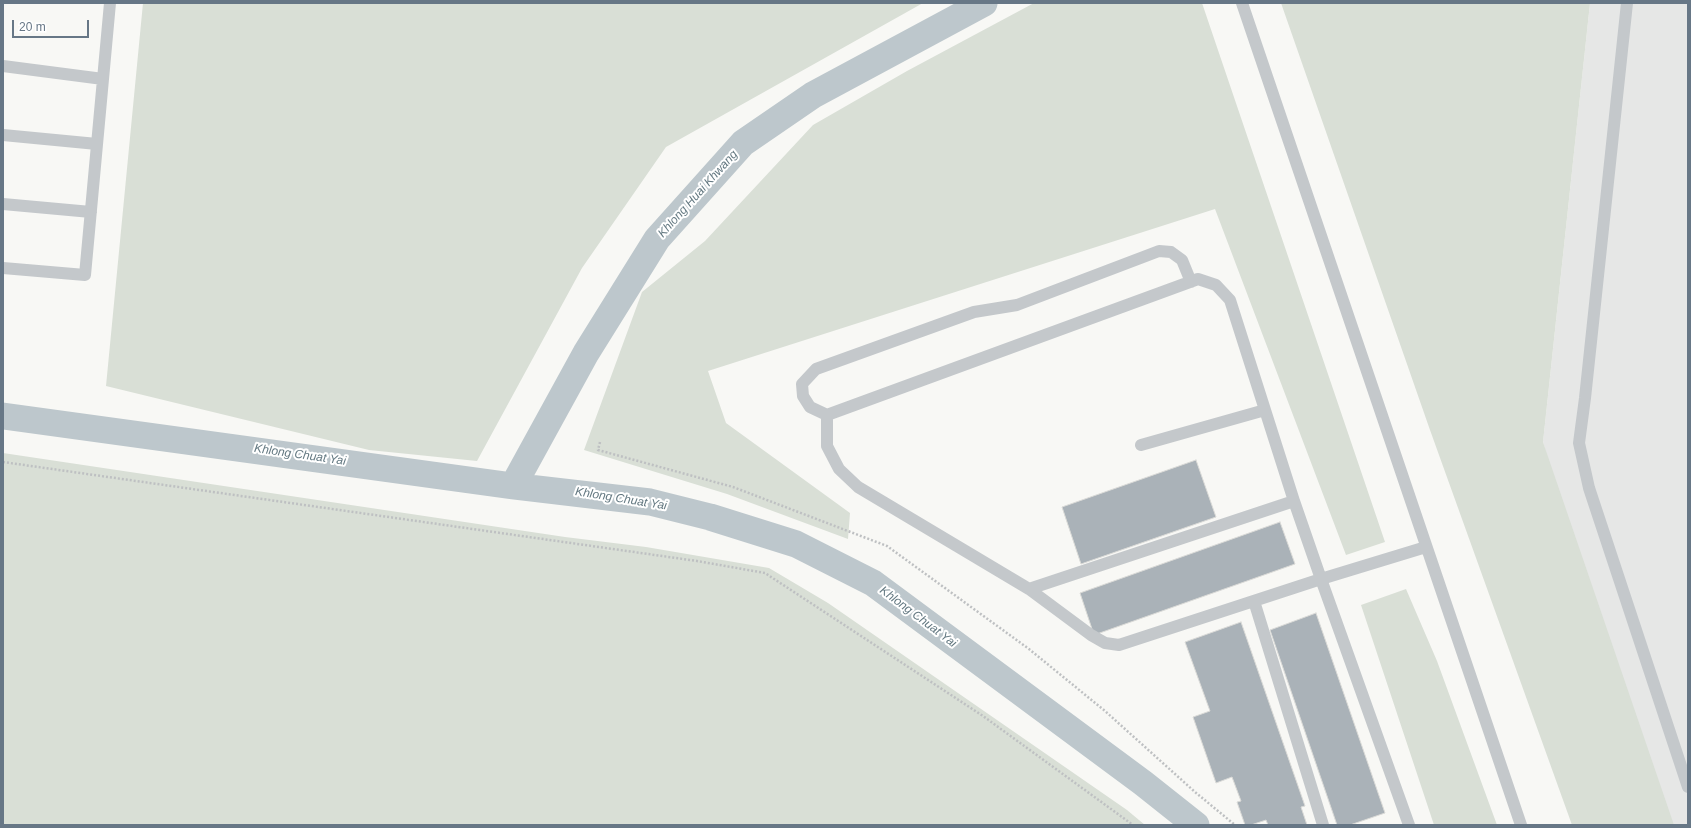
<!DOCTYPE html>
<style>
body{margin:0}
#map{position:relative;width:1691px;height:828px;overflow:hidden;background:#f8f8f5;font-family:Arial,sans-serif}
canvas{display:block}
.frame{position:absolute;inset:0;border:4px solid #677786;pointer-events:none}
.scale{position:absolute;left:12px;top:20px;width:77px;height:18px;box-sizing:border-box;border:2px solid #677786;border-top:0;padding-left:5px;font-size:12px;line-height:14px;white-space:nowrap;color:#677786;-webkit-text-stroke:3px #fff;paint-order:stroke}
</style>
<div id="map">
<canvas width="1691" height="828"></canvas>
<div class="frame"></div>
<div class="scale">20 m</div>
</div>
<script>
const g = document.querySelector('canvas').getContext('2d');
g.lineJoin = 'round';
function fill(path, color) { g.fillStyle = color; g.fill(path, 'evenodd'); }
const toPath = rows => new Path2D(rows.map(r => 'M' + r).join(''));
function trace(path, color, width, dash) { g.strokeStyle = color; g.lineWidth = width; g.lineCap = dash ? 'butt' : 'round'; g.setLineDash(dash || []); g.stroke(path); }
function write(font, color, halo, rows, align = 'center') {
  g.font = font + ' Arial,sans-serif'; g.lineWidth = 4; g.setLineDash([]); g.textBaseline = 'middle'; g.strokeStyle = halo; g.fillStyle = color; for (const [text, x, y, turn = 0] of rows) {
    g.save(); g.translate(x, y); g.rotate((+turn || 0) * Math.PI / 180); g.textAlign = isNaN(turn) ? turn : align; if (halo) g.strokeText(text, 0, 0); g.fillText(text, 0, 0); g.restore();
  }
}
fill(toPath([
 [1590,3,1688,3,1688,825,1648,825,1543,442]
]), '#e6e7e6');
fill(toPath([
 [143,3,923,3,666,147,582,268,477,461,369,450,106,386],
 [1034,3,1202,3,1385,542,1346,555,1215,209,708,371,726,423,850,513,848,539,727,494,584,450,642,292,705,241,813,125,907,71],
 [1281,3,1590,3,1543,442,1674,825,1572,825,1430,430],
 [3,453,565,537,646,547,769,568,828,603,1127,810,1145,825,3,825],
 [1406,589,1437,661,1497,825,1434,825,1361,605]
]), '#d9dfd6');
trace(toPath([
 [3,416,513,486,650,502,710,517,796,544,873,583,1143,783,1196,825],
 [513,486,586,353,657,239,743,143,813,95,984,3]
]), '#bdc7cc', 27);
const building = toPath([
 [1196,460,1216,517,1081,564,1062,507,1196,460],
 [1280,522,1295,564,1094,635,1080,593,1280,522],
 [1316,613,1385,813,1350,825,1337,825,1270,630,1316,613],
 [1241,622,1305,806,1301,807,1307,825,1268,825,1266,820,1251,825,1245,825,1237,802,1241,801,1232,777,1216,783,1193,717,1210,711,1185,642,1241,622]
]);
fill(building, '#aab2b8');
trace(building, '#dadad7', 1);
trace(toPath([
 [600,442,598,450,733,487,887,546,1029,649,1105,711,1195,792,1235,825],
 [3,462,697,561,765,573,983,716,1133,825]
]), '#bec0c2', 2.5, [2, 2]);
trace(toPath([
 [1242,3,1521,825],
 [1627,3,1585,398,1579,443,1589,488,1688,787],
 [3,66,103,79],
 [3,135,97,144],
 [3,204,91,212],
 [3,268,85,275,110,3],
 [827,415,810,407,803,396,802,384,816,369,974,312,1017,305,1159,251,1171,252,1182,260,1191,282],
 [1141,445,1265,410],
 [1029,589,1294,501],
 [1254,601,1323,825],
 [1409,825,1321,579,1294,501,1230,300,1216,285,1198,279,827,415,827,446,839,469,858,487,1029,589,1091,635,1105,643,1119,645,1321,579,1426,547]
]), '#c4c8cb', 12);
write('italic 12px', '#637881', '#fff', [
 ["Khlong Huai Khwang",698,194,-48],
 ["Khlong Chuat Yai",300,455,8],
 ["Khlong Chuat Yai",621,499,9],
 ["Khlong Chuat Yai",918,617,37]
]);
</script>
